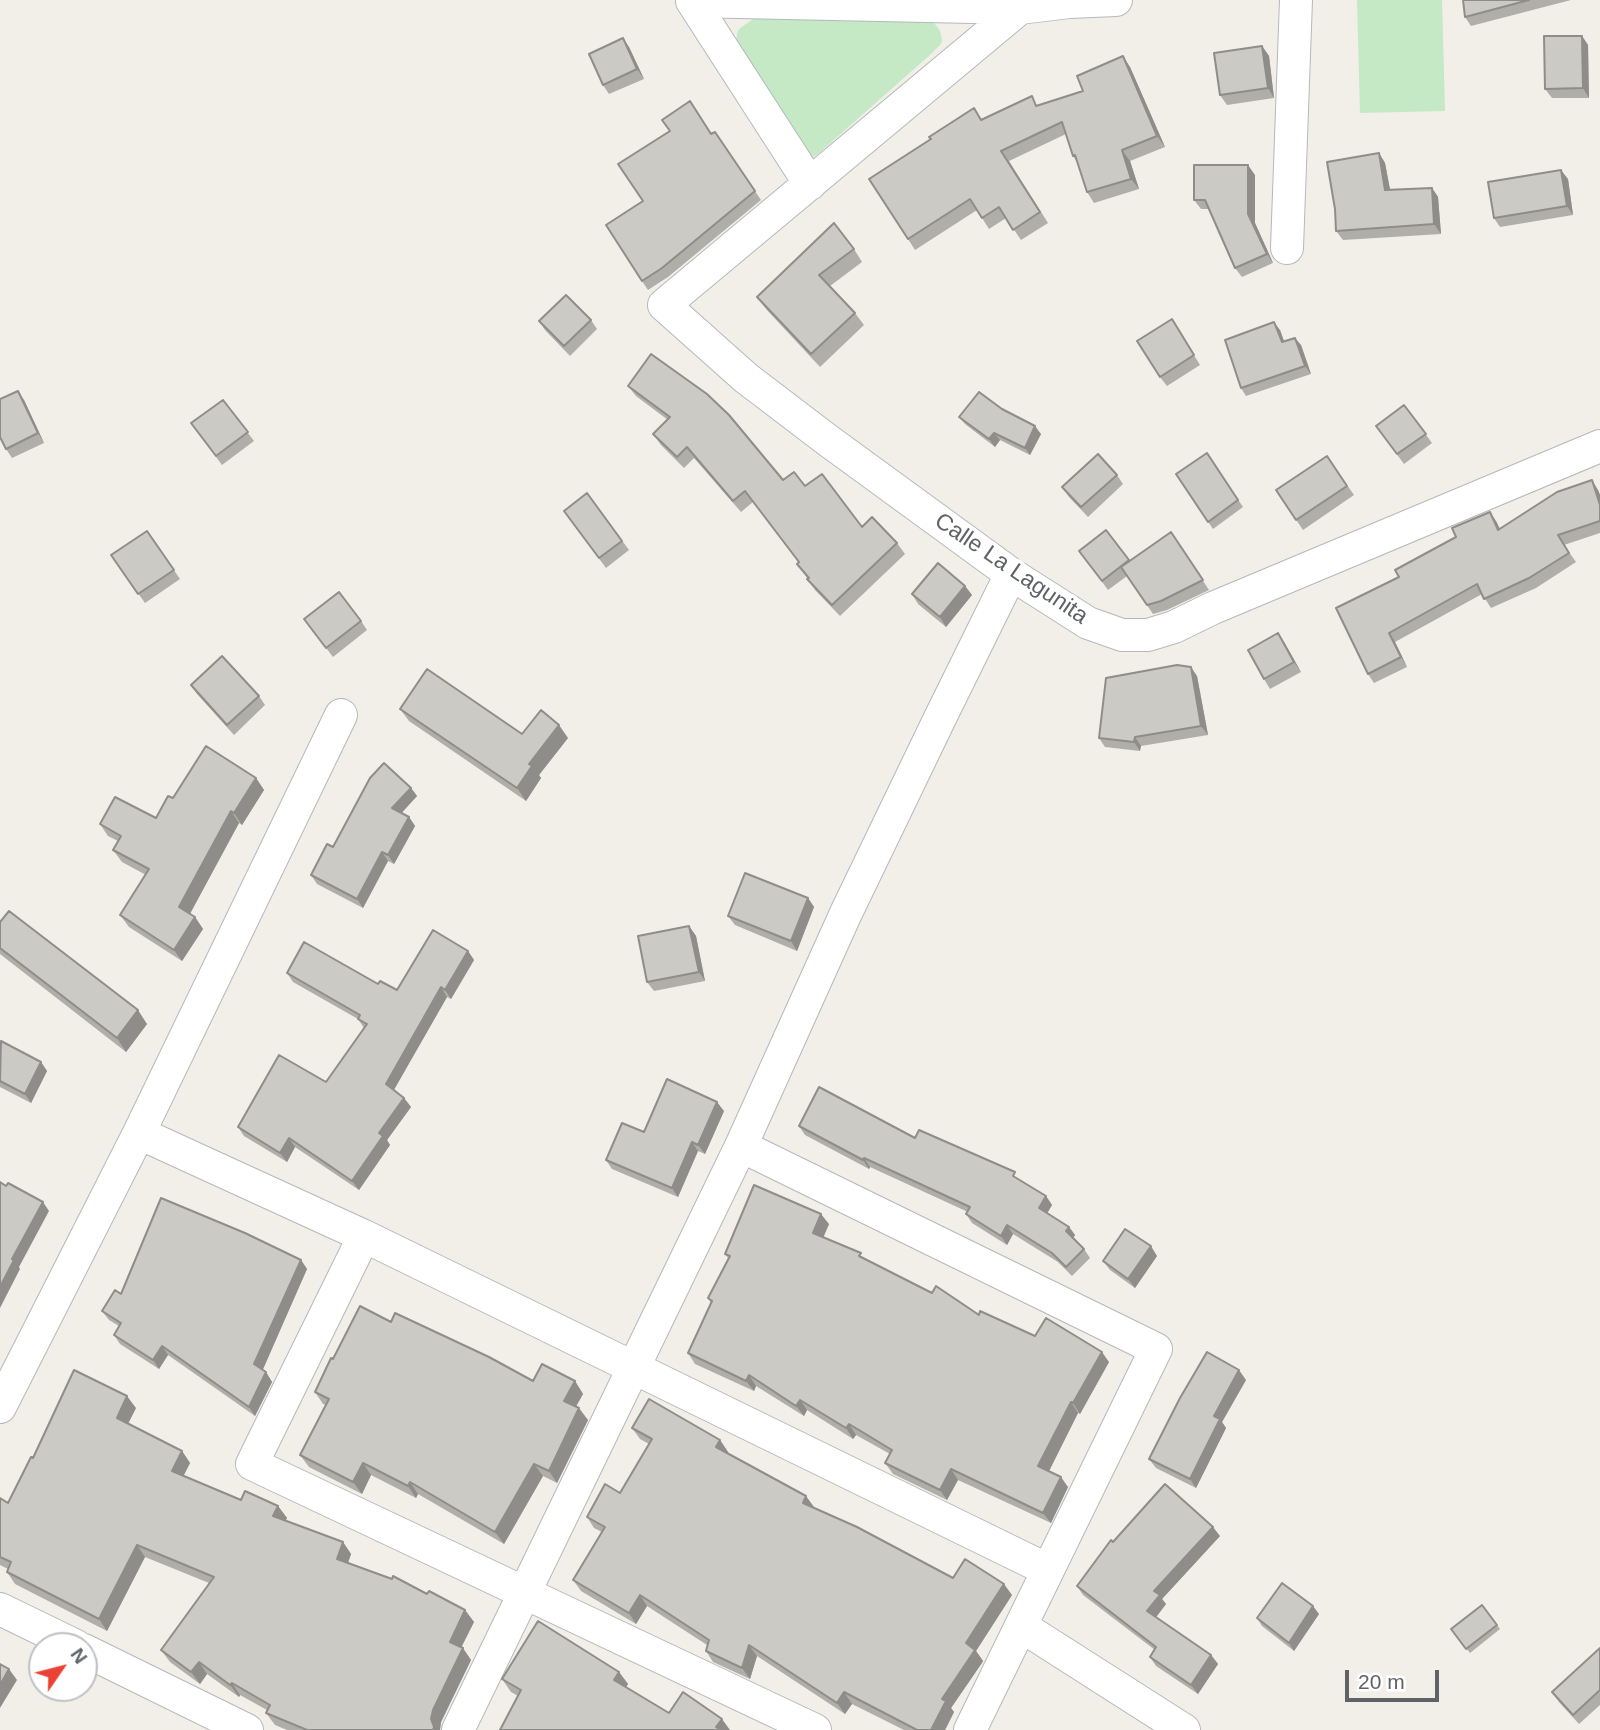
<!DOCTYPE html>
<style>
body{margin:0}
#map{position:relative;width:1600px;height:1730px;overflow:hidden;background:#f1efe8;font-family:Helvetica,sans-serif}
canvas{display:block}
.north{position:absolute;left:28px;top:1632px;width:70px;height:70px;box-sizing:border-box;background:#fff;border:2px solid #bfc1c3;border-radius:50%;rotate:55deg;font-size:19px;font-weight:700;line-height:28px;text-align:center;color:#5f6368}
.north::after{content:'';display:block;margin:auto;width:24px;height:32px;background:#ea4335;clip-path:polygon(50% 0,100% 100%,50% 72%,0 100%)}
.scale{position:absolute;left:1345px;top:1670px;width:94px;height:32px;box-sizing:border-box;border:4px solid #5f6368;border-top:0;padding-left:9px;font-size:21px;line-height:24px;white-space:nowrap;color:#5f6368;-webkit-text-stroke:5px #fff;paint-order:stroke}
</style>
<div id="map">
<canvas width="1600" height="1730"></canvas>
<div class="north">N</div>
<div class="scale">20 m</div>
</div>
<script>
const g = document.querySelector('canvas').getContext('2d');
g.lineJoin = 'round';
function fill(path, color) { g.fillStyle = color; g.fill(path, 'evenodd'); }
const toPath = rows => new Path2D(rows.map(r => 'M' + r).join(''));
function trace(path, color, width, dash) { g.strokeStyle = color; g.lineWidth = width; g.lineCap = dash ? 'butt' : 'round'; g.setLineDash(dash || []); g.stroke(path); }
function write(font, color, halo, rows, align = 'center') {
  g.font = font + ' Helvetica,sans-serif'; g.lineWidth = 7; g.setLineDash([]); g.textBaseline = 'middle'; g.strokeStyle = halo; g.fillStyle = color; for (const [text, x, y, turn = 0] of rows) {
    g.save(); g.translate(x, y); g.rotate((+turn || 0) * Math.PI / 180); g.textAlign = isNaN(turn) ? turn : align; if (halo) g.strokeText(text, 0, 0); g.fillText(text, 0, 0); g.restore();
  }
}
fill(toPath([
 [1357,0,1442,0,1445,111,1360,113],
 [756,17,932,20,940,31,942,40,941,44,931,54,819,153,813,157,808,154,736,44,737,34,739,29]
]), '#c5e8c5');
const minor = toPath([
 [692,1,1020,8,1069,2,1116,0],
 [692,1,810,184],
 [1020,8,664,305,746,378,826,439,1011,574,1088,623,1122,635,1148,635,1174,627,1213,608,1600,446],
 [1287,248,1296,0],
 [139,1133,364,1236,1048,1570],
 [741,1146,1156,1349,970,1730],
 [364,1236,252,1464,815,1730],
 [0,1407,139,1133,341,715],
 [0,1609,76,1646],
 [1021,1626,1184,1730],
 [84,1650,247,1730],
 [458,1730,741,1146,846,913,940,718,1011,574]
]);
trace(minor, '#b5b8bc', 34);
trace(minor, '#fff', 32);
fill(toPath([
 [1463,0,1571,0,1471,26,1465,17],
 [1582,36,1588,45,1589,98,1552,98,1545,89],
 [1262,46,1269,56,1274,98,1227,105,1220,95],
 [629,47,644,79,609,94,603,85],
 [1130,67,1165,147,1130,161,1139,189,1094,203,1087,192,1078,163,1073,156,1066,134,1009,161,1048,223,1021,240,1006,218,989,229,977,210,915,250,908,239,931,139,982,120,1038,106,1083,91],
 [715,132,761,200,668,277,648,290,642,281,643,201],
 [1379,153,1385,163,1390,190,1432,188,1438,197,1441,234,1343,240,1336,231],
 [1255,175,1255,223,1273,263,1242,277,1235,268,1209,209,1201,209,1194,200],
 [1568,179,1573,215,1500,227,1494,218],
 [854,249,862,262,830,286,855,313,864,325,820,367,766,309,757,297],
 [1172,319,1200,365,1167,386,1160,377],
 [591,320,597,329,570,356,545,330,539,321],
 [1280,330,1284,341,1301,345,1311,374,1246,396,1241,388],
 [628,386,783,480,805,486,862,527,897,543,905,554,840,616,815,590,807,579,808,579,797,564,799,562,753,502,741,512,694,458,684,468,661,445,653,434,668,420,636,396],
 [24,400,44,443,12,458,6,449],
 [223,400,254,441,222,465,191,423],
 [1404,405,1432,443,1404,464,1376,426],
 [1002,409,1041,434,1030,455,1000,440,995,447,965,424,959,417],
 [1207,453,1243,507,1213,529,1176,474],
 [1327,456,1354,495,1303,530,1276,490],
 [1117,475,1123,484,1088,517,1069,497,1062,487],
 [1598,490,1600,495,1600,533,1564,545,1576,562,1536,588,1491,608,1482,594,1395,642,1407,667,1374,683,1368,674,1399,577,1496,521,1500,529],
 [587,493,629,550,606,568,564,511],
 [147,531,180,579,145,603,111,555],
 [1171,532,1209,590,1167,610,1153,614,1127,576,1108,590,1086,560,1130,560],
 [965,586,972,595,946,627,918,604,912,594],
 [304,619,361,621,367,630,333,657],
 [1284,642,1301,672,1270,689,1264,679],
 [1197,676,1208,735,1141,746,1140,751,1105,747,1099,738],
 [191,685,259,696,265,705,234,735,197,694],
 [400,709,522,734,568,738,539,775,541,778,526,801,409,721],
 [256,778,264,790,242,825,239,823,190,914,195,917,203,929,182,961,129,927,120,915,146,875,122,862,113,850,118,841,108,836,100,824,156,818,173,798],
 [411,788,417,796,401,813,409,817,415,826,394,864,388,861,363,908,317,884,311,875,333,847],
 [808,898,814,907,797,951,735,925,728,916],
 [0,922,147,1024,126,1052,0,954],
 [689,926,696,936,705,981,654,991,647,982],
 [468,951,474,960,451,999,447,997,394,1090,404,1098,411,1107,387,1140,390,1145,359,1190,295,1147,287,1162,244,1136,238,1127,326,1082,364,1028,358,1019,293,982,287,973,397,990],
 [0,1043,41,1062,47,1071,31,1103,0,1087],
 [724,1111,705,1154,698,1151,678,1197,612,1169,606,1160,644,1132],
 [799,1126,915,1138,1021,1181,1046,1196,1052,1205,1047,1213,1069,1227,1075,1235,1073,1238,1084,1249,1090,1258,1072,1276,1058,1262,1013,1234,1007,1245,972,1223,966,1214,968,1212,870,1167,869,1169,805,1135],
 [829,1224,823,1237,932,1293,979,1315,1035,1336,1109,1362,1080,1414,1078,1413,1049,1471,1068,1487,1051,1523,958,1480,947,1500,893,1474,885,1463,890,1454,856,1435,853,1439,807,1410,804,1416,756,1386,754,1391,695,1364,688,1353,711,1303,708,1298,728,1258,725,1254],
 [1157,1256,1135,1288,1110,1270,1103,1261],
 [301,1260,307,1269,262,1370,266,1372,272,1382,255,1416,168,1355,159,1369,120,1344,114,1335,119,1326,109,1320,102,1311,121,1294],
 [391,1322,533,1381,575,1381,583,1394,576,1407,588,1420,557,1483,543,1476,504,1544,418,1494,416,1498,371,1475,362,1494,309,1467,300,1455,326,1405,323,1404,315,1392,333,1359],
 [1246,1380,1222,1422,1226,1428,1196,1488,1156,1468,1149,1459],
 [136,1408,128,1423,182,1451,190,1463,183,1476,241,1500,278,1506,287,1518,285,1521,343,1542,351,1554,348,1563,465,1610,474,1622,461,1647,471,1660,441,1722,440,1730,287,1730,275,1725,266,1713,267,1710,240,1695,239,1697,207,1674,200,1684,170,1662,161,1650,209,1583,145,1557,107,1631,15,1584,7,1572,8,1569,0,1565,0,1498,8,1503,33,1458],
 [632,1428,720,1440,728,1452,727,1453,814,1508,953,1578,1012,1595,976,1651,983,1661,951,1708,954,1712,945,1730,904,1730,852,1704,845,1714,757,1656,750,1679,713,1662,706,1651,707,1645,647,1606,636,1624,581,1591,573,1580,602,1532,594,1528,587,1517,620,1493,649,1444,640,1439],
 [1220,1536,1162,1599,1166,1604,1156,1617,1211,1655,1218,1664,1198,1694,1156,1666,1150,1657,1155,1650,1083,1595,1077,1586,1113,1542],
 [1482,1605,1500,1629,1470,1653,1451,1629],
 [1319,1614,1294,1651,1262,1626,1257,1618],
 [1600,1648,1600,1705,1579,1724,1559,1702,1552,1692],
 [619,1672,628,1684,626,1687,669,1713,730,1730,518,1696,511,1692,502,1679]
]), '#afaea9');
fill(toPath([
 [1582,36,1588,45,1589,98,1583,88],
 [623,38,629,47,644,79,637,69],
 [1262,46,1269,56,1274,98,1268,88],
 [1123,56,1130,67,1165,147,1157,136],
 [1122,150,1130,161,1139,189,1131,179],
 [1379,153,1385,163,1392,200,1385,190],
 [1248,165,1255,175,1255,223,1273,263,1267,254,1248,214],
 [1561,170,1568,179,1573,215,1567,206],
 [1432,188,1438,197,1441,234,1434,224],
 [1274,322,1280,330,1287,350,1282,342],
 [1295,338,1301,345,1311,374,1305,366],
 [18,391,24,400,44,443,38,433],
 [1035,426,1041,434,1030,455,1025,448],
 [994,433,1000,440,995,447,989,439],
 [1592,480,1598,490,1600,495,1600,505],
 [1490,512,1496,521,1505,540,1498,530],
 [965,586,972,595,946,627,940,617],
 [1278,633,1284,642,1301,672,1294,662],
 [1389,633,1395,642,1407,667,1401,657],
 [1191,667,1197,676,1208,735,1201,726],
 [559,725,568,738,539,775,541,778,526,801,517,788,529,764],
 [1135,737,1141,746,1140,751,1134,742],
 [256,778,264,790,242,825,234,813],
 [411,788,417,796,398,817,392,808],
 [231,811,239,823,187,919,179,907],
 [409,817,415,826,394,864,388,855],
 [382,852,388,861,363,908,357,899],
 [808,898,814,907,797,951,791,941],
 [195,917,203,929,182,961,174,950],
 [689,926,696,936,705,981,699,972],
 [468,951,474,960,451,999,445,990],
 [441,987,447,997,392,1093,386,1084],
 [138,1010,147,1024,126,1052,117,1038],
 [41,1062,47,1071,31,1103,25,1094],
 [404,1098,411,1107,387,1140,390,1145,359,1190,352,1181,379,1133],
 [717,1102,724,1111,705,1154,698,1145],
 [289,1138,295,1147,287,1162,280,1153],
 [692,1142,698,1151,678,1197,672,1188],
 [864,1158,870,1167,869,1169,863,1160],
 [1046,1196,1052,1205,1045,1217,1039,1208],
 [43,1202,49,1211,19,1267,20,1269,0,1308,0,1287,12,1259],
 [821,1214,829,1224,821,1243,813,1233],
 [1007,1225,1013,1234,1007,1245,1001,1236],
 [1069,1227,1075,1235,1072,1240,1066,1231],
 [1151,1246,1157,1256,1135,1288,1128,1279],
 [301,1260,307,1269,261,1374,254,1364],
 [162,1346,168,1355,159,1369,153,1360],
 [1102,1352,1109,1362,1080,1414,1073,1403],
 [1239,1370,1246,1380,1222,1422,1226,1428,1196,1488,1190,1479,1214,1416],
 [266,1372,272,1382,255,1416,249,1407],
 [749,1375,756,1386,754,1391,746,1381],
 [575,1381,583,1394,572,1413,564,1401],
 [127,1396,136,1408,125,1430,117,1418],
 [800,1400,807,1410,804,1416,796,1406],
 [1071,1402,1078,1413,1046,1477,1038,1466],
 [579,1408,588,1420,557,1483,549,1471],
 [849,1424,856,1435,853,1439,846,1428],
 [720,1440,728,1452,724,1459,716,1447],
 [182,1451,190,1463,180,1483,172,1471],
 [363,1463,371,1475,362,1494,353,1482],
 [534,1464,543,1476,504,1544,495,1532],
 [951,1469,958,1480,947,1500,940,1490],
 [1061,1477,1068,1487,1051,1523,1043,1513],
 [410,1482,418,1494,416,1498,408,1486],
 [806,1496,814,1507,803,1503],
 [278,1506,287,1518,282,1528,273,1516],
 [1213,1527,1220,1536,1162,1599,1166,1604,1154,1620,1147,1611,1154,1591],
 [343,1542,351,1554,345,1571,337,1559],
 [137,1545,145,1557,107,1631,99,1619],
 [1004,1584,1012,1595,976,1651,983,1661,982,1663,951,1708,954,1712,945,1730,931,1730,942,1699,966,1643],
 [640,1595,647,1606,636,1624,629,1613],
 [1313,1606,1319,1614,1294,1651,1289,1643],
 [465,1610,474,1622,458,1654,450,1642],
 [749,1645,757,1656,750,1679,742,1668],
 [463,1648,471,1660,441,1722,440,1730,433,1730,431,1719,433,1710],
 [1211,1655,1218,1664,1198,1694,1191,1685],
 [199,1662,207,1674,200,1684,191,1672],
 [9,1669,17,1680,0,1708,0,1685],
 [619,1672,628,1684,623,1692,614,1680],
 [232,1683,240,1695,239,1697,230,1685],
 [844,1692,852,1704,845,1714,837,1703],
 [722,1719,730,1730,718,1730,716,1727]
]), '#8f8d8a');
const building = toPath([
 [1463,0,1529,0,1465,17,1463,0],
 [1544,36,1582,36,1583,88,1545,89,1544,36],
 [623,38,637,69,603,85,589,54,623,38],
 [1262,46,1268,88,1220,95,1214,53,1262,46],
 [1123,56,1157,136,1122,150,1131,179,1087,192,1075,155,1073,156,1062,122,1001,151,1040,212,1013,230,999,207,982,218,970,199,908,239,869,179,931,139,929,137,974,108,981,120,1032,96,1036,106,1083,91,1077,76,1123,56],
 [690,101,711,134,715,132,755,191,662,268,642,281,606,225,643,201,618,164,670,131,662,120,690,101],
 [1379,153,1385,190,1432,188,1434,224,1336,231,1335,209,1327,162,1379,153],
 [1194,165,1248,165,1248,214,1267,254,1235,268,1205,200,1194,200,1194,165],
 [1561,170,1567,206,1494,218,1488,182,1561,170],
 [834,223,854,249,819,275,855,313,811,354,757,297,834,223],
 [566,295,591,320,564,346,539,321,566,295],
 [1172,319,1194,355,1160,377,1137,341,1172,319],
 [1274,322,1282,342,1295,338,1305,366,1241,388,1225,340,1274,322],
 [651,354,707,394,729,415,783,480,794,472,805,486,822,474,862,527,872,517,897,543,832,605,807,579,809,578,797,564,799,562,745,491,733,501,687,447,677,457,653,434,670,417,628,386,651,354],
 [18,391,38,433,6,449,0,437,0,399,18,391],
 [979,392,1002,409,1035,426,1025,448,994,433,989,439,959,417,979,392],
 [223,400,248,432,216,456,191,423,223,400],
 [1404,405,1426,434,1397,454,1376,426,1404,405],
 [1207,453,1238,500,1208,522,1176,474,1207,453],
 [1098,454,1117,475,1081,507,1062,487,1098,454],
 [1327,456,1347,486,1296,520,1276,490,1327,456],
 [1592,480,1600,505,1600,521,1558,535,1569,553,1529,578,1484,599,1477,584,1389,633,1401,657,1368,674,1336,608,1399,577,1395,570,1456,537,1452,528,1490,512,1498,530,1557,492,1592,480],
 [587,493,622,541,599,558,564,511,587,493],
 [1106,530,1129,560,1102,581,1079,551,1106,530],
 [147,531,174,570,138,594,111,555,147,531],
 [1171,532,1203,580,1161,601,1147,605,1121,567,1171,532],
 [938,563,965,586,940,617,912,594,938,563],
 [339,592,361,621,326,648,304,619,339,592],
 [1278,633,1294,662,1264,679,1248,650,1278,633],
 [222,656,259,696,227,725,191,685,222,656],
 [1177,665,1191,667,1201,726,1135,737,1134,742,1099,738,1106,678,1177,665],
 [427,669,522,734,541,710,559,725,529,764,532,766,517,788,400,709,427,669],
 [206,746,256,778,234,813,231,811,179,907,195,917,174,950,120,915,149,869,113,850,121,836,100,824,115,797,156,818,168,796,173,798,206,746],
 [384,763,411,788,392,808,409,817,388,855,382,852,357,899,311,875,327,844,333,847,370,778,384,763],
 [745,873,808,898,791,941,728,916,745,873],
 [9,911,138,1010,117,1038,0,948,0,922,9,911],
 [689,926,699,972,647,982,638,936,689,926],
 [433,930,468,951,445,990,441,987,386,1084,404,1098,379,1133,383,1136,352,1181,289,1138,280,1153,238,1127,279,1055,326,1082,367,1024,358,1019,360,1015,287,973,304,942,378,984,380,981,397,990,433,930],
 [1,1041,41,1062,25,1094,0,1081,1,1041],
 [667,1079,717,1102,698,1145,692,1142,672,1188,606,1160,622,1123,644,1132,667,1079],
 [819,1087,915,1138,919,1130,1015,1172,1013,1176,1046,1196,1039,1208,1069,1227,1066,1231,1084,1249,1066,1267,1052,1253,1007,1225,1001,1236,966,1214,970,1207,864,1158,863,1160,799,1126,819,1087],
 [0,1182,6,1186,8,1183,43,1202,12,1259,14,1260,0,1287,0,1182],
 [754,1185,821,1214,813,1233,861,1253,859,1256,932,1293,936,1286,979,1315,980,1311,1035,1336,1046,1318,1102,1352,1073,1403,1071,1402,1038,1466,1061,1477,1043,1513,951,1469,940,1490,885,1463,892,1450,849,1424,846,1428,800,1400,796,1406,749,1375,746,1381,688,1353,712,1301,708,1298,730,1256,725,1254,754,1185],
 [161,1198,245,1233,301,1260,254,1364,266,1372,249,1407,162,1346,153,1360,114,1335,121,1323,102,1311,115,1290,121,1294,161,1198],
 [1125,1229,1151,1246,1128,1279,1103,1261,1125,1229],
 [360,1306,391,1322,395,1313,489,1357,533,1381,542,1364,575,1381,564,1401,579,1408,549,1471,534,1464,495,1532,410,1482,408,1486,363,1463,353,1482,300,1455,329,1399,315,1392,331,1358,333,1359,360,1306],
 [1207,1352,1239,1370,1214,1416,1220,1419,1190,1479,1149,1459,1180,1398,1207,1352],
 [74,1370,127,1396,117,1418,182,1451,172,1471,241,1500,245,1491,278,1506,273,1516,343,1542,337,1559,392,1579,393,1576,427,1594,429,1591,465,1610,450,1642,463,1648,433,1710,431,1719,434,1727,433,1730,307,1730,266,1713,270,1705,232,1683,230,1685,199,1662,191,1672,161,1650,214,1577,137,1545,99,1619,7,1572,11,1562,0,1557,0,1498,8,1503,31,1457,33,1458,74,1370],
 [649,1399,720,1440,716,1447,806,1496,803,1503,857,1527,953,1578,965,1559,1004,1584,966,1643,975,1650,942,1699,946,1701,931,1730,917,1730,844,1692,837,1703,749,1645,742,1668,706,1651,709,1640,640,1595,629,1613,573,1580,605,1527,587,1517,605,1484,620,1493,652,1439,632,1428,649,1399],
 [1165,1484,1213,1527,1154,1591,1160,1595,1147,1611,1211,1655,1191,1685,1150,1657,1156,1647,1077,1586,1111,1540,1113,1542,1165,1484],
 [1282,1583,1313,1606,1289,1643,1257,1618,1282,1583],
 [1482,1605,1497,1625,1466,1649,1451,1629,1482,1605],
 [538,1621,619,1672,614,1680,669,1713,683,1692,722,1719,716,1727,721,1730,500,1730,521,1690,502,1679,538,1621],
 [1600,1648,1600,1690,1573,1715,1552,1692,1600,1648],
 [0,1664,9,1669,0,1685,0,1664]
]);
fill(building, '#cccac5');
trace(building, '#8f8d8a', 2);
write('23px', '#5f6368', '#fff', [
 ["Calle La Lagunita",1011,569,34]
]);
</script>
